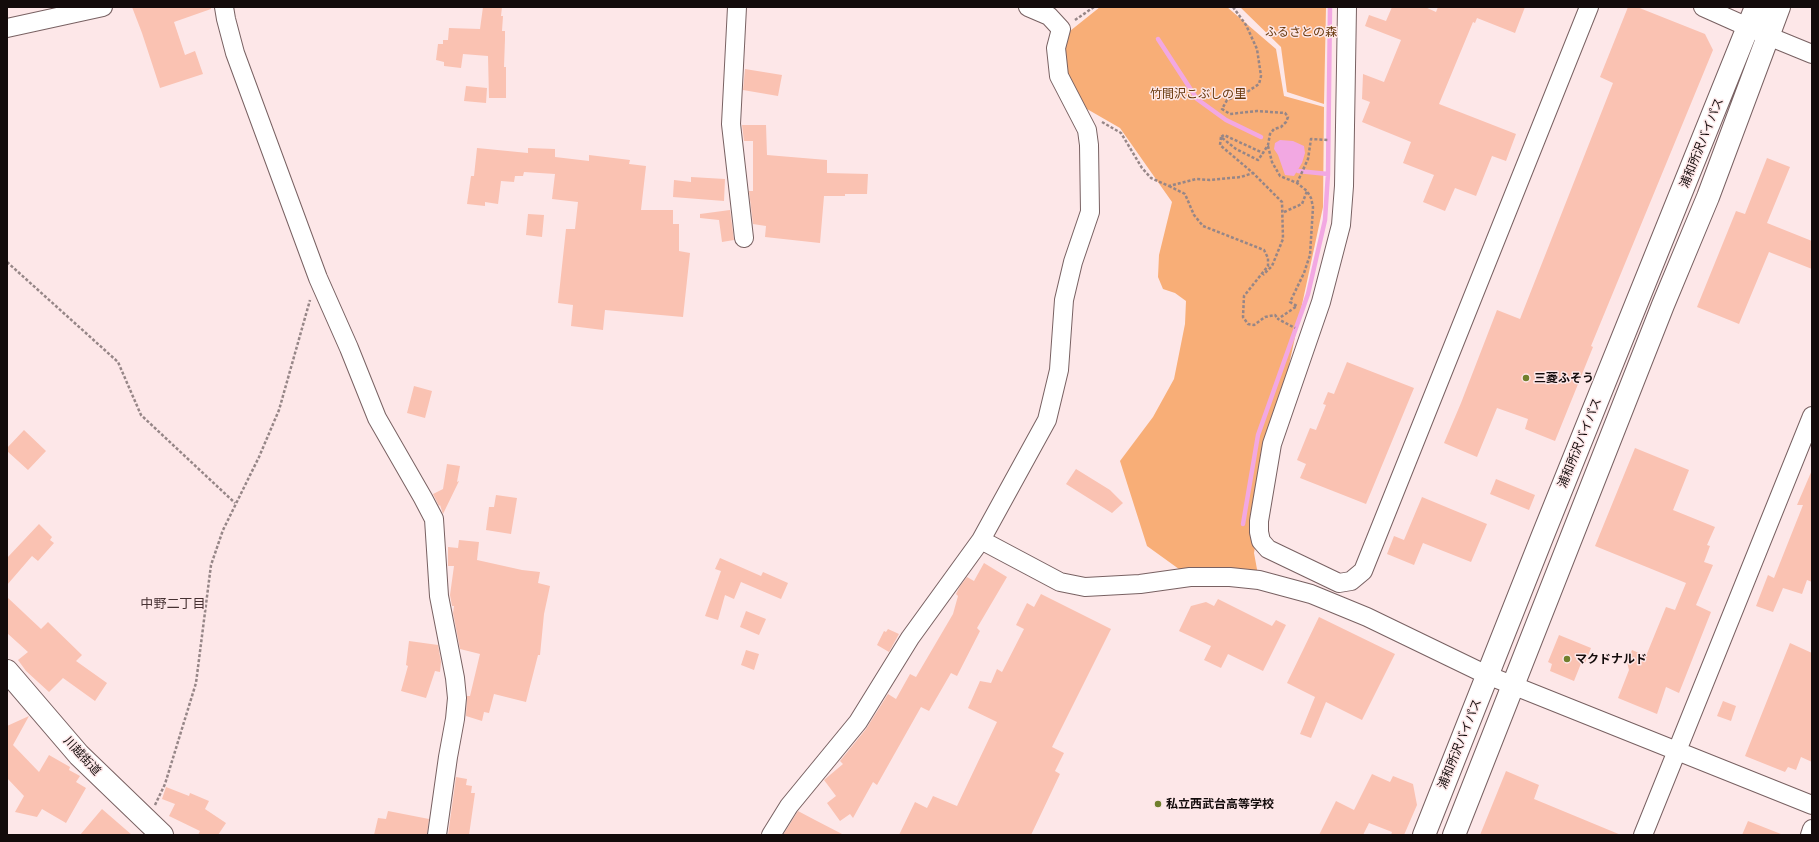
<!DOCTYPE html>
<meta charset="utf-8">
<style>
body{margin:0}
#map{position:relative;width:1819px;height:842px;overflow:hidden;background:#fde7e8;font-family:"Alegreya Sans",sans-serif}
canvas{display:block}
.frame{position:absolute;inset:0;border:8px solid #130b0b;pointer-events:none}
</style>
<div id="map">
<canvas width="1819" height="842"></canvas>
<div class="frame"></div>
</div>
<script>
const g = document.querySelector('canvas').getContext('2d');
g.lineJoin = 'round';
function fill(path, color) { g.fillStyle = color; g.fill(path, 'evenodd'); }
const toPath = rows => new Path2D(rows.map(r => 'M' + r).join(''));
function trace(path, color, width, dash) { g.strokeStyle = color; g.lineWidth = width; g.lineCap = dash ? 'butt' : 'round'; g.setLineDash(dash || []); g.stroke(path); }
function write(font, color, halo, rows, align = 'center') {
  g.font = font + ' "Alegreya Sans","Noto Sans JP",sans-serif'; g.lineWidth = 3; g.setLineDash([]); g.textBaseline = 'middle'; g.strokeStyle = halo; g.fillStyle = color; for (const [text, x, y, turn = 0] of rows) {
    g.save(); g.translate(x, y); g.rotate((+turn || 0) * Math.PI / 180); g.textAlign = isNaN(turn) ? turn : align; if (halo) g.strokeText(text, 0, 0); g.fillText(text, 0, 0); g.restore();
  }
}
fill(toPath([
 [1100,7,1227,7,1276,49,1284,96,1324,107,1323,207,1272,444,1254,553,1259,580,1190,577,1147,546,1120,461,1153,417,1174,379,1185,324,1186,301,1175,293,1163,289,1158,277,1159,255,1172,202,1120,128,1087,109,1068,75,1064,55,1065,35],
 [1240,7,1326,7,1324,104,1287,92,1281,47]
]), '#f8ae77');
fill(toPath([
 [1280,140,1293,141,1304,146,1305,153,1302,163,1294,176,1285,175,1278,155,1274,149,1275,143]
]), '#f2a8e2');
trace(toPath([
 [1158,39,1197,99,1226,120,1261,137],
 [1298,171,1328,174],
 [1243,524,1258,435,1308,294,1325,220,1328,174,1330,7]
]), '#f2a8e2', 4.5);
fill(toPath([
 [132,7,211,7,211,9,174,22,185,55,195,51,203,74,160,88,142,33],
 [483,7,502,7,501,16,503,16,502,31,505,31,505,39,504,67,506,67,506,98,489,98,488,56,463,54,461,68,444,66,444,62,436,60,438,44,443,44,443,40,448,40,449,28,480,29],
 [1392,7,1425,7,1436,12,1438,7,1525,7,1515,33,1477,18,1475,23,1473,22,1439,104,1516,134,1506,161,1492,156,1476,196,1455,188,1445,211,1423,202,1434,175,1403,163,1411,142,1362,122,1370,102,1362,99,1363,74,1384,82,1401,40,1365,26,1369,15,1386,21],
 [1628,7,1637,7,1705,34,1713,50,1591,346,1593,347,1555,441,1525,429,1528,419,1497,408,1477,457,1444,443,1461,403,1497,310,1520,319,1613,83,1600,77],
 [745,69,782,75,778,96,743,90],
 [466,86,487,88,486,103,464,101],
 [742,125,766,125,767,155,827,160,827,173,868,174,867,194,845,194,845,196,824,196,820,243,765,237,766,226,753,224,749,191,753,191,753,141,744,141],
 [477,148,528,153,528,148,555,149,555,157,589,161,589,155,630,160,629,164,646,166,641,210,673,210,673,224,679,224,679,251,690,253,683,317,605,310,603,330,571,326,573,305,558,303,566,229,575,229,578,202,552,199,555,174,524,172,523,176,515,176,514,182,501,181,498,204,485,202,485,206,467,204,471,176,474,176],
 [1767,158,1790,167,1767,223,1812,241,1812,269,1769,252,1739,324,1697,307,1736,211,1745,214],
 [691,177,725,179,724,201,673,197,674,180,691,182],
 [730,210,734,240,722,242,719,220,700,218,700,214],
 [528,214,544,215,542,237,526,235],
 [1347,362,1414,388,1366,504,1300,478,1306,464,1297,460,1310,428,1316,430,1326,405,1323,404,1328,392,1334,394],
 [414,386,432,391,425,418,407,413],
 [24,430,46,451,28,470,7,451,7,448],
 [1635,448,1689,470,1673,510,1715,527,1707,545,1710,546,1704,562,1713,565,1696,605,1711,612,1679,693,1666,687,1657,714,1618,698,1629,670,1627,662,1632,650,1646,656,1666,607,1675,610,1686,583,1595,546],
 [447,464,460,466,457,482,459,481,443,514,440,505,439,506,433,494,443,489],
 [1076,469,1110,490,1123,503,1112,513,1066,484],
 [1812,470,1812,582,1807,580,1802,594,1783,588,1773,612,1756,606,1768,575,1774,578,1803,505,1797,505],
 [1496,479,1535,495,1529,510,1490,494],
 [496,495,517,498,511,534,486,530,489,507,494,507],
 [1422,497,1487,524,1471,562,1423,543,1414,565,1387,554,1394,536,1404,540],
 [39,524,52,537,50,540,54,543,38,561,32,556,7,585,7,558],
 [459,540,479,542,477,560,522,570,540,572,538,583,550,586,544,614,540,655,538,655,526,702,494,694,489,713,484,712,482,721,466,716,467,696,470,696,480,654,460,649,453,613,454,606,452,606,450,595,454,566,448,566,448,547,458,548],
 [720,558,761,576,763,572,788,583,781,599,741,582,734,599,725,595,718,620,705,616,721,571,715,569],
 [984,563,1007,577,977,628,980,631,957,676,951,673,929,711,921,707,877,785,873,782,853,818,850,814,840,821,827,803,836,796,824,780,843,764,840,761,866,729,888,694,896,699,910,674,916,677,953,614,958,596,956,594,960,586,967,577,974,581],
 [1041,594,1111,629,1052,747,1064,753,1055,771,1060,774,1031,835,899,835,915,802,927,808,933,796,957,806,997,722,968,708,980,681,991,683,997,669,1002,672,1024,629,1016,625,1027,603,1034,607],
 [7,597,41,629,48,622,82,655,76,661,107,683,95,701,63,678,49,692,26,671,18,660,28,652,7,633],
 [1218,599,1272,626,1276,620,1286,625,1263,671,1228,654,1221,668,1204,660,1211,646,1179,631,1191,606,1206,602,1214,606],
 [746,611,766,619,759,635,740,627],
 [1319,617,1395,654,1362,720,1326,702,1311,738,1300,734,1315,697,1287,683],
 [888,629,899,634,889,652,877,645,884,631,886,632],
 [1559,635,1591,648,1585,663,1582,661,1574,681,1550,671,1552,664,1548,662],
 [409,641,438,645,441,662,440,672,435,671,426,698,401,691,408,666,406,665],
 [1790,643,1812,653,1812,762,1801,757,1796,770,1788,767,1785,772,1745,756],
 [746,650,759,654,754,670,741,665],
 [1723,701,1736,706,1731,721,1717,716],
 [29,716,13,745,39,772,49,755,70,767,69,770,80,776,76,782,86,788,66,823,42,809,37,817,15,812,24,796,7,778,7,726],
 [1506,771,1539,785,1534,799,1621,835,1480,835],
 [1372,774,1390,782,1393,776,1413,784,1417,805,1404,835,1391,835,1392,832,1369,823,1363,835,1319,835,1336,801,1354,810],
 [456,777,467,779,466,785,472,786,471,793,475,793,469,835,448,835],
 [166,787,189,796,190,793,209,801,205,809,226,823,218,835,198,835,200,831,169,816,175,804,162,799],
 [102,809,132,835,80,835],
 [388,811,429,819,427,835,374,835,378,818,386,819],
 [798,811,815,820,844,835,783,835],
 [1748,821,1781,834,1781,835,1742,835]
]), '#fac2b2');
const minor = toPath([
 [224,7,226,19,235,53,318,278,349,348,377,418,423,498,434,519,439,596,455,678,457,698,455,719,448,757,437,835],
 [737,7,731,124,744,238],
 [1347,7,1344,186,1341,225,1321,302,1272,444,1259,521,1259,532,1261,541,1268,549,1339,583,1351,581,1363,571,1589,7],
 [1703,7,1768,36,1812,54],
 [7,28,103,7],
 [981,540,1060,582,1085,587,1140,584,1190,577,1230,577,1259,580,1311,594,1367,617,1487,675,1812,805],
 [771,835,789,806,858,722,910,638,981,540,1047,420,1059,370,1064,300,1073,262,1090,212,1089,145,1087,130,1059,76,1056,48,1061,29,1049,16,1028,7],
 [1643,835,1812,416],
 [1810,835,1812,829]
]);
const highway = toPath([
 [7,671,79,755,162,835],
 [1424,835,1543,535,1756,7],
 [1454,835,1663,305,1708,197,1779,7]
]);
trace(minor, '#786162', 20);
trace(highway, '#786162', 24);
trace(toPath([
 [1233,7,1246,25,1257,49,1261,76,1259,84,1247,92,1227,100,1222,109,1230,114,1257,111,1285,113,1288,117,1286,122,1281,127,1274,129,1270,134,1268,145,1263,153,1224,135,1221,137,1236,149,1258,160,1263,153],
 [1075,20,1094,7],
 [1102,122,1121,133,1142,168,1151,178,1169,186,1196,179,1210,180,1241,177,1253,173],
 [1221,137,1220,145,1253,173,1282,202,1283,239,1272,266,1263,275],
 [1268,146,1272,162,1280,176,1297,183,1307,191,1311,198,1313,207,1310,255,1304,273,1290,302,1297,306,1278,319,1295,328],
 [1297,183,1308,159,1311,139,1328,140],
 [1169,186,1185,194,1194,215,1203,226,1264,250,1268,258,1268,266,1244,296,1243,317,1248,324,1254,325,1265,317,1275,315,1278,319],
 [1284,212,1302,204,1307,191],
 [7,262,118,362,141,415,235,503],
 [155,805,165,784,196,683,211,565,223,530,259,457,279,410,310,300]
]), '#968687', 2.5, [3, 2]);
trace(minor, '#fff', 18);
trace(highway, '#fff', 22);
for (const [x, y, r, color] of [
 [1526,378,4,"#707f2d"],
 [1567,659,4,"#707f2d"],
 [1158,804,4,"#707f2d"]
]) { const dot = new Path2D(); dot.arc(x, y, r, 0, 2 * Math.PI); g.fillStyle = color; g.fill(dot); trace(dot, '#fde7e8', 1.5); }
write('12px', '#67370b', '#fde7e8', [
 ["ふるさとの森",1301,32],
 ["竹間沢こぶしの里",1198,94]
]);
write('12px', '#130b0b', '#fde7e8', [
 ["浦和所沢バイパス",1702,143,-68],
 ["浦和所沢バイパス",1580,443,-68],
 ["浦和所沢バイパス",1460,744,-68],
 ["川越街道",82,756,47]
]);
write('bold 12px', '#130b0b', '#fde7e8', [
 ["三菱ふそう",1534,378],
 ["マクドナルド",1575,659],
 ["私立西武台高等学校",1166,804]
], 'left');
write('13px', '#463132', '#fde7e8', [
 ["中野二丁目",173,604]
]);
</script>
